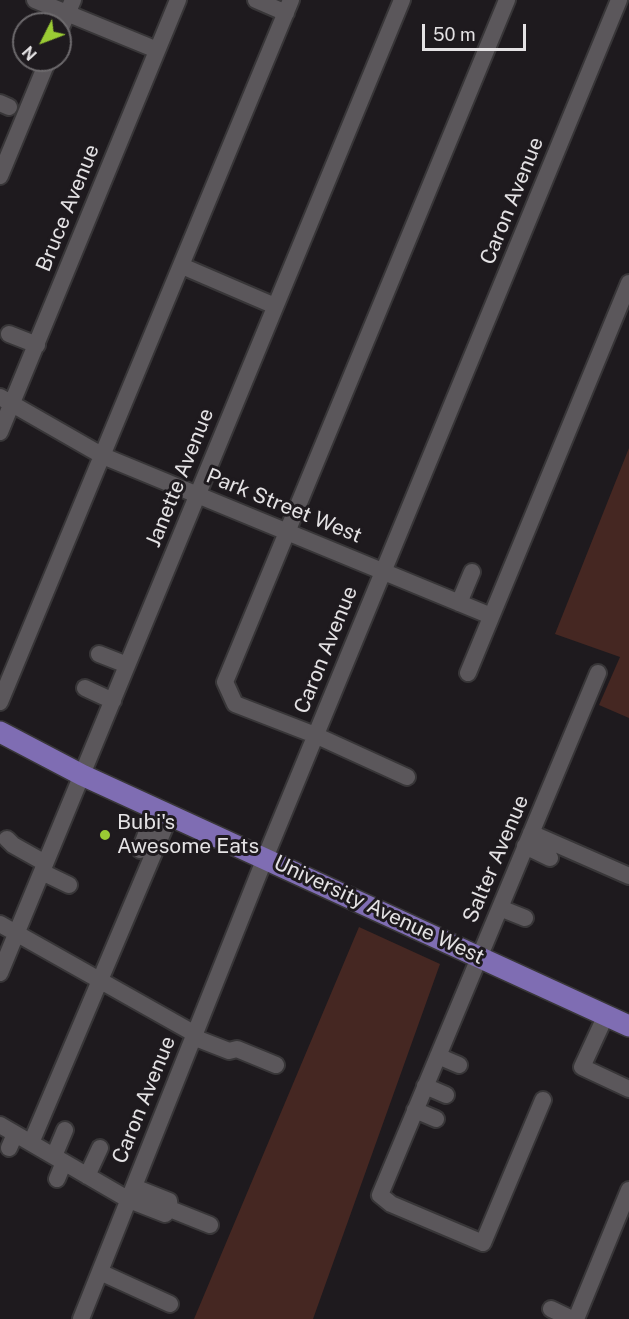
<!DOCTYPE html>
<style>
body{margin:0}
#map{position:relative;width:629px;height:1319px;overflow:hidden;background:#1e1a1e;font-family:"Public Sans",sans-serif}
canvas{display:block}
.north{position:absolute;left:12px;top:12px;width:60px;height:60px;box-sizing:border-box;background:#1e1a1e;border:2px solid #6d6a6d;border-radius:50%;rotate:228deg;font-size:16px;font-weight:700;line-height:24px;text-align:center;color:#e4e2e4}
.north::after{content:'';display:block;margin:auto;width:21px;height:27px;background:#9acb34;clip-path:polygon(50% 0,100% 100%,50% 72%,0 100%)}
.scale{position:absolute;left:422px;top:24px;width:104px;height:27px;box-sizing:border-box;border:3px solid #e4e2e4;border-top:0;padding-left:8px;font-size:18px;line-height:21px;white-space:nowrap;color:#e4e2e4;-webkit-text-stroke:4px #1e1a1e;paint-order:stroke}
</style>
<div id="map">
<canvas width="629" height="1319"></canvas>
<div class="north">N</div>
<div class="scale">50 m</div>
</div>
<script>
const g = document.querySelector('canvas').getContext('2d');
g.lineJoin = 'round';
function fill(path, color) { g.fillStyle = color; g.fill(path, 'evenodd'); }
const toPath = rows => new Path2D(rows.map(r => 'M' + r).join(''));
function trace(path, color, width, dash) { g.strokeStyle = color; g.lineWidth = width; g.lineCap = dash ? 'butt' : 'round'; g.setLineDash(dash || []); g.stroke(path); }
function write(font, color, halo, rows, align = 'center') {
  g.font = font + ' "Public Sans",sans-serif'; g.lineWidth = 6; g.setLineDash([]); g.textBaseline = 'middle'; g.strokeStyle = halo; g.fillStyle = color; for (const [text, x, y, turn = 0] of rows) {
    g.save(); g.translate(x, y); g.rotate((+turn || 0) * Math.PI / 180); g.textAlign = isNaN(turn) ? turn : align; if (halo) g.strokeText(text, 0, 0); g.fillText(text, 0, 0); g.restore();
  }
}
fill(toPath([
 [629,448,629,718,599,705,620,657,555,634],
 [359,927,440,964,313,1319,194,1319]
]), '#452722');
const minor = toPath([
 [35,0,157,50],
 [256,0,286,13],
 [60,30,73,0],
 [0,103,9,107],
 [0,176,48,60],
 [182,266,275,306],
 [9,334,37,345],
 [0,397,103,456,491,616],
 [0,432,178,0],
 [459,603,472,572],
 [99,654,127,665],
 [468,673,629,283],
 [85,688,113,701],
 [0,702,291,0],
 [407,777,315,735,235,704,225,682,507,0],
 [531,833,629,876],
 [7,839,13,845,45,863],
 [525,846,550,858],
 [140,850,156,808],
 [42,872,69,885],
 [500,908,525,918],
 [0,924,195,1034],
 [0,973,402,0],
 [606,1015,582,1067,629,1089],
 [193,1037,229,1051,237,1049,276,1065],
 [438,1056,459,1065],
 [425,1086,446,1095],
 [543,1100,483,1243,391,1204,380,1195,598,673],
 [415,1110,436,1119],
 [0,1125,129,1200,165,1214,170,1209],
 [31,1143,170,815],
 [9,1148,15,1134],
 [54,1156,65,1130],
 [87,1176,100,1148],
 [57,1179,64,1162],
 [134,1187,169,1201,170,1209],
 [170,1209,210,1225],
 [100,1272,170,1304],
 [551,1309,572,1319],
 [81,1319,265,858,619,0],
 [576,1319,629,1190]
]);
const major = toPath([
 [0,732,82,775,629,1026]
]);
trace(minor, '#383638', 20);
trace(major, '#383638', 24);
trace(minor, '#5b575b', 16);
trace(major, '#7f6db3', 21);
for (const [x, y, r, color] of [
 [105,835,6,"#9acb34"]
]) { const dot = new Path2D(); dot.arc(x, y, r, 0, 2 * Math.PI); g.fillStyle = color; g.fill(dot); trace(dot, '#1e1a1e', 2); }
write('21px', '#e4e2e4', '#1e1a1e', [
 ["Caron Avenue",512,201,-68],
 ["Bruce Avenue",68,208,-68],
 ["Janette Avenue",180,478,-68],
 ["Park Street West",284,506,22],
 ["Caron Avenue",326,650,-68],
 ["Salter Avenue",496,859,-67],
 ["University Avenue West",379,910,25],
 ["Caron Avenue",144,1100,-68]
]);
write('21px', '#e4e2e4', '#1e1a1e', [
 ["Bubi's",117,823],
 ["Awesome Eats",117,847]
], 'left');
</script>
